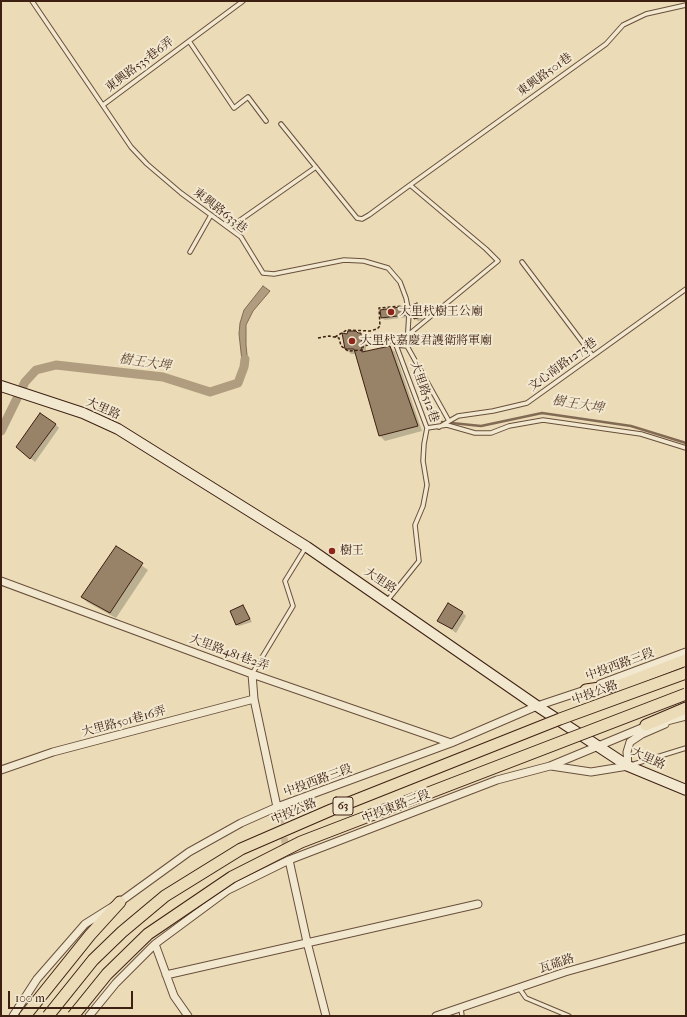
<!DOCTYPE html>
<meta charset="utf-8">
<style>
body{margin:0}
#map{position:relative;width:687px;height:1017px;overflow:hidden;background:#ebdcb7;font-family:"IM FELL French Canon",serif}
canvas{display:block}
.frame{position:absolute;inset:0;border:2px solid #3e2013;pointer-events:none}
.scale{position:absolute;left:8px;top:991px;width:125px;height:18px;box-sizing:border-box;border:2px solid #3e2013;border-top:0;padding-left:5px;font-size:12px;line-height:14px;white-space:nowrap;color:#3e2013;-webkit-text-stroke:3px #f2e8d0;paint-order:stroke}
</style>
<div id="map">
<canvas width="687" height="1017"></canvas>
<div class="frame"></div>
<div class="scale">100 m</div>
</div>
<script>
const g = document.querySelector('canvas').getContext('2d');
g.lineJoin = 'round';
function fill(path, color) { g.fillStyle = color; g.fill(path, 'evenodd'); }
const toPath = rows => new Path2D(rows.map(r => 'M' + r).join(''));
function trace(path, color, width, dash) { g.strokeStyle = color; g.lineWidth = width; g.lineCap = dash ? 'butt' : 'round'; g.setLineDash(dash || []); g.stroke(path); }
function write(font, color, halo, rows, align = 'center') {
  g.font = font + ' "IM FELL French Canon","Noto Serif TC",serif'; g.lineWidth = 4; g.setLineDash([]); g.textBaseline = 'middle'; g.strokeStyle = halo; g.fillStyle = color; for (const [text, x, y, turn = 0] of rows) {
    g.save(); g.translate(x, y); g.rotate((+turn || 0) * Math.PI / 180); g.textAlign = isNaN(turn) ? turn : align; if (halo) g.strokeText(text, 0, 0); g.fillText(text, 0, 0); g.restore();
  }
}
const water = toPath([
 [263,286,270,291,253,311,246,325,246,345,248,365,243,370,239,334,240,323,244,310,263,286]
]);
fill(water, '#b09c7f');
trace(water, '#826a54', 1);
fill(toPath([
 [417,304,423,320,418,321,415,318],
 [404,308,407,310,408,317,385,320,382,318,382,310],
 [359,334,366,340,366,352,390,347,395,352,422,431,385,441,380,436,357,354,351,354,346,349],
 [55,424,59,428,35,462,22,451],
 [116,547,148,570,116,618,87,602,82,597],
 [243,606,252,622,239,626,236,624],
 [462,612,466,616,456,633,439,620]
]), '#0003');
trace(toPath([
 [442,422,481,426,542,413,631,426,686,443]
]), '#826a54', 2.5);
trace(toPath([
 [1,431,25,382,36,370,56,365,163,377,210,392,238,383,244,367,245,359]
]), '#b09c7f', 9);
const building = toPath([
 [417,303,421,317,414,319,411,305,417,303],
 [400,307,404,307,406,315,381,318,380,310,400,307],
 [348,331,356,331,358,333,361,333,362,352,390,346,418,426,379,436,354,349,345,349,342,333,347,334,348,331],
 [40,413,56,424,30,459,16,447,40,413],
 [116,546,143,563,110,613,81,597,116,546],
 [448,603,463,612,452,629,437,621,448,603],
 [243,605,250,619,236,625,230,611,243,605]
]);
fill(building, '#988268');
trace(building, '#3e2013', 1);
trace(toPath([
 [277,807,289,860]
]), '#c8b696', 7, [7, 3.5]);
const lane = toPath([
 [32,1,131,147,147,164,181,193,241,237,263,273,274,274,344,260,364,261,388,268,400,282,406,298,409,313,407,346],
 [189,41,234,108,248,97,266,121],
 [103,105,243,1],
 [281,124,357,218,362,219,369,215,410,185],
 [229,228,316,167],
 [190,252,211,215],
 [522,262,592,355],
 [408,335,498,261,486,249,410,185,606,44,623,25,646,14,686,5],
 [407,346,449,421],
 [439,427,458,416,493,411,527,403,686,289],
 [427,428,447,425,475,433,491,433,509,426,543,420,641,434,686,448],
 [387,601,419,561,415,525,423,506,427,485,423,461,424,444,427,428,396,345,407,346],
 [252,674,293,606,285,581,306,547],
 [631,765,686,748],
 [519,988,526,998,569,1016],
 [461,1009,462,1016]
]);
const street = toPath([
 [1,581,252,674,451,743],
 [252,674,254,699,277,807],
 [600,684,686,652],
 [659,723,686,716],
 [551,766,591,772,628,766,627,752,630,742,642,734,665,724],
 [1,770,53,752,254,699],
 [289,860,307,942,326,1016],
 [155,944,174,996,188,1016],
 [166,975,478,904],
 [13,1016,37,979,85,924,120,902,189,852,241,823,277,807,451,743,537,706,588,689],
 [89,1016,116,983,155,944,228,890,289,860,497,780,550,766,649,725],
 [436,1016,565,972,686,938]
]);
const secondary = toPath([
 [1,386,83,413,118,429,307,547,537,706,628,766,686,790]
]);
const primary = toPath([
 [586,690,621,685,686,660],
 [646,725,686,708],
 [25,1016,90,935,120,902]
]);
trace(lane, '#694f3c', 5.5);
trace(street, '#694f3c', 9);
trace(secondary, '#3e2013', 12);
trace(primary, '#3e2013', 13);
trace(toPath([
 [335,337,347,330,370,331,377,329,380,326,379,308,402,306],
 [318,338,329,336,339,338,341,346,348,351,363,350,363,346,387,342,391,343]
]), '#3e2013', 1.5, [3, 2]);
trace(lane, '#f2e8d0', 3.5);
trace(street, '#f2e8d0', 7);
trace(secondary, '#f2e8d0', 10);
trace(primary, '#ebdcb7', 11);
const primaryBridge = toPath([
 [48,1016,93,960,122,932,165,896,241,849,331,810,560,719,686,673],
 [73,1016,107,974,148,934,232,877,301,842,686,694]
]);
trace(primaryBridge, '#3e2013', 13, []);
trace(primaryBridge, '#ebdcb7', 11);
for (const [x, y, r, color] of [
 [391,312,4,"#8f2418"],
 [352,341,4,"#8f2418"],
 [332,551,4,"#8f2418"]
]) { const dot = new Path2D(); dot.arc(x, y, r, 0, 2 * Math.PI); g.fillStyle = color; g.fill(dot); trace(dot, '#f2e8d0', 1.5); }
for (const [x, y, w] of [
 [343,806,20]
]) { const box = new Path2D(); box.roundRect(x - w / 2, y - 9, w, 18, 3); g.fillStyle = '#f2e8d0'; g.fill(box); trace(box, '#3e2013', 1); }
write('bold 11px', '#3e2013', null, [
 ["63",343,806]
]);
write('12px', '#3e2013', '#f2e8d0', [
 ["東興路535巷6弄",140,65,-37],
 ["東興路501巷",545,75,-36],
 ["東興路633巷",220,211,38],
 ["文心南路1273巷",563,365,-36],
 ["大里路512巷",424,392,71],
 ["大里路",103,409,24],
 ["大里路",380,581,34],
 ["大里路481巷2弄",229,653,20],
 ["中投西路三段",620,665,-20],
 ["中投公路",595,693,-20],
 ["大里路501巷16弄",124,722,-15],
 ["大里路",648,759,25],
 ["中投西路三段",318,781,-20],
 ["中投東路三段",396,807,-21],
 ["中投公路",294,812,-23],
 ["瓦磘路",557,964,-18]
]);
write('12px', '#3e2013', '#f2e8d0', [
 ["大里杙樹王公廟",399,312],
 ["大里杙嘉慶君護衛將軍廟",360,341],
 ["樹王",340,551]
], 'left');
write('italic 13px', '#664b39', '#f2e8d0', [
 ["樹王大埤",145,363,8],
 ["樹王大埤",578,405,9]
]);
</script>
